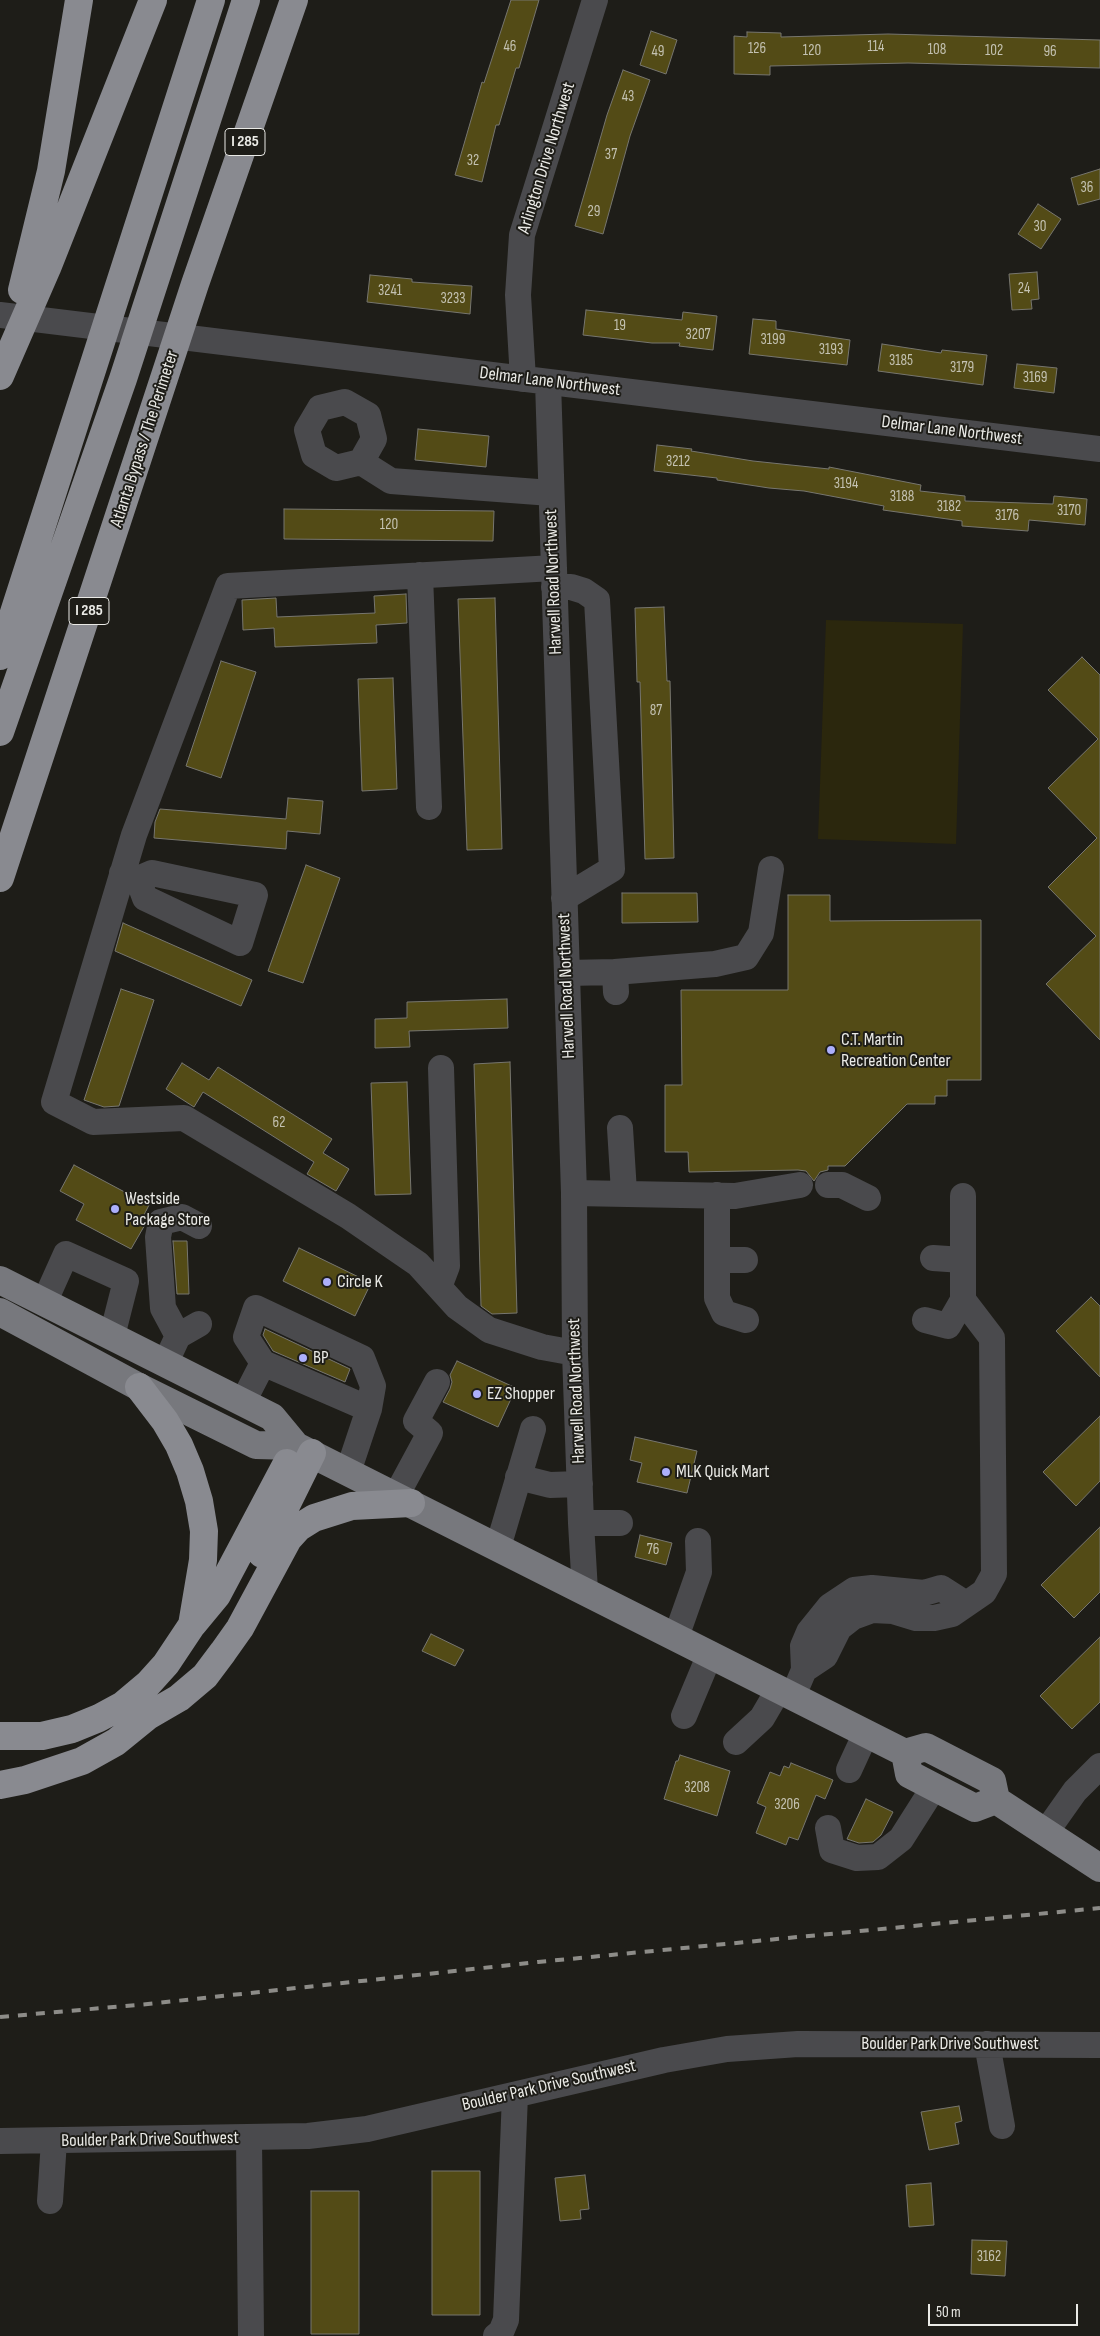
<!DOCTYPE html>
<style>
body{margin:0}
#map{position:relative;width:1100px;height:2336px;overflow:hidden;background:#1e1d18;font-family:"Sofia Sans Condensed",sans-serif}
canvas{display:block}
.scale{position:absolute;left:928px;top:2304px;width:150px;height:22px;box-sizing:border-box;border:2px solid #eaeae6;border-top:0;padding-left:6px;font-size:15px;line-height:18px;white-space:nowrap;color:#eaeae6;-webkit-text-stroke:4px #1e1d18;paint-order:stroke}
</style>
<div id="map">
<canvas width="1100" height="2336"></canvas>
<div class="scale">50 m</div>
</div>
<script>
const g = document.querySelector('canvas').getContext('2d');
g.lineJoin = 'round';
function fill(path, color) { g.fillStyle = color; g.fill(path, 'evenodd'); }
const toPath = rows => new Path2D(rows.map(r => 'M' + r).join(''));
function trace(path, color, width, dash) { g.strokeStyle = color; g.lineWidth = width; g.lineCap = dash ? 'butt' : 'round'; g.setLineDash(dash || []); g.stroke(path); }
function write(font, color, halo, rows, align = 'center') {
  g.font = font + ' "Sofia Sans Condensed",sans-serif'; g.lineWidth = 4; g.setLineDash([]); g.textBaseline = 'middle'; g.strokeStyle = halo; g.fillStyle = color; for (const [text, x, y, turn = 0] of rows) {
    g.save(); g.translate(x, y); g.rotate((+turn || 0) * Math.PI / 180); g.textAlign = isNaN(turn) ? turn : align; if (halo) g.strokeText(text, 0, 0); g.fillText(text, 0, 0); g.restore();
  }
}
fill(toPath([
 [826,620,963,624,956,844,818,839]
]), '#2b270d');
const building = toPath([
 [511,0,539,0,519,68,516,68,499,125,496,125,482,182,455,175,482,82,484,83,511,0],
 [651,31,677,40,666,74,640,65,651,31],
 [747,32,781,33,781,37,888,34,1100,40,1100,68,908,63,770,66,770,75,734,74,734,36,747,37,747,32],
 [623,70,650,80,630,136,603,234,575,226,607,115,623,70],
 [1100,169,1100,199,1078,205,1071,178,1100,169],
 [1038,204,1061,219,1041,249,1018,234,1038,204],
 [1037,272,1039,299,1031,300,1032,309,1012,310,1009,274,1037,272],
 [370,275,412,279,412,282,472,286,470,314,367,302,370,275],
 [586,310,682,320,683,312,717,316,713,350,679,346,680,343,652,343,583,335,586,310],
 [753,319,776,321,776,329,850,340,847,365,749,354,753,319],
 [882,344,941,353,942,350,987,355,983,385,878,371,882,344],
 [1017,364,1057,368,1054,393,1014,388,1017,364],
 [418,429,489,436,486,467,415,460,418,429],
 [657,445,692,449,691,451,753,461,829,469,829,467,921,485,920,491,965,496,965,501,1053,504,1054,496,1087,499,1085,525,1029,520,1028,531,962,526,962,521,883,510,884,506,804,491,769,488,717,480,717,478,654,471,657,445],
 [284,509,494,511,493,541,284,539,284,509],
 [406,594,407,623,376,625,377,643,275,647,274,628,243,630,242,600,276,598,277,617,375,613,374,596,406,594],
 [495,598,502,849,467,850,458,599,495,598],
 [664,607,667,681,670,681,674,858,645,859,640,682,637,682,635,608,664,607],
 [1082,657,1100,675,1100,1040,1046,984,1096,936,1048,887,1097,838,1048,788,1098,739,1048,690,1082,657],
 [221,661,256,672,221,778,186,766,221,661],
 [393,678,397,789,362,791,358,679,393,678],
 [288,798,323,801,320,834,287,831,286,849,154,838,155,822,160,809,286,819,288,798],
 [306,865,340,878,303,983,268,971,306,865],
 [622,893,697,893,698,922,622,923,622,893],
 [788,895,830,895,830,921,981,920,981,1080,947,1080,947,1096,935,1096,935,1104,907,1104,845,1166,828,1166,828,1170,820,1172,814,1181,806,1171,798,1170,689,1172,688,1152,665,1152,665,1085,682,1085,681,990,788,990,788,895],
 [123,923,252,980,241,1006,115,951,123,923],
 [121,989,154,1000,119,1106,104,1107,84,1100,121,989],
 [507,999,508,1028,409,1031,410,1047,375,1048,375,1019,407,1018,407,1002,507,999],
 [510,1062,517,1313,492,1314,481,1306,474,1064,510,1062],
 [182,1063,209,1080,218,1067,332,1139,323,1153,349,1169,336,1191,307,1174,314,1162,203,1092,194,1107,166,1089,182,1063],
 [407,1082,411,1194,375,1195,371,1083,407,1082],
 [74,1165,149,1205,144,1215,147,1217,146,1223,131,1249,76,1220,84,1204,60,1191,74,1165],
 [173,1241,187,1241,189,1294,177,1294,173,1241],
 [299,1248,371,1283,355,1316,283,1281,299,1248],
 [1091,1297,1100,1306,1100,1377,1056,1331,1091,1297],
 [265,1329,350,1369,345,1382,273,1351,263,1335,265,1329],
 [457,1361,516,1388,498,1427,443,1402,450,1389,452,1382,450,1375,457,1361],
 [1100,1416,1100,1481,1076,1506,1043,1472,1100,1416],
 [635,1437,697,1451,687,1493,637,1482,642,1463,630,1460,635,1437],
 [1100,1527,1100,1592,1074,1618,1041,1585,1100,1527],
 [640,1535,672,1543,666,1565,635,1557,640,1535],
 [431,1634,464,1650,455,1666,422,1651,431,1634],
 [1100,1637,1100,1702,1072,1729,1040,1696,1100,1637],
 [680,1755,730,1771,717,1816,664,1799,676,1761,678,1761,680,1755],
 [791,1763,833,1780,825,1799,816,1795,798,1840,789,1837,786,1845,756,1833,766,1807,757,1803,770,1772,780,1776,784,1766,789,1768,791,1763],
 [866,1799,893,1812,881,1835,873,1842,859,1843,847,1839,866,1799],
 [959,2106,962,2121,955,2123,959,2144,929,2150,921,2112,959,2106],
 [432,2171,480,2171,480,2315,432,2315,432,2171],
 [585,2175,589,2209,580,2210,581,2219,560,2221,555,2178,585,2175],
 [931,2183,934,2225,909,2227,906,2185,931,2183],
 [311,2191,359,2191,359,2334,311,2334,311,2191],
 [972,2240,1007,2241,1005,2276,971,2274,972,2240]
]);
fill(building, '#534b16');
trace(building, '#77766f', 1);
trace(toPath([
 [0,315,1100,449],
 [523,379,518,295,522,235,595,0],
 [548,382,574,1193,575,1353,581,1523,585,1591],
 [361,462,374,439,368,415,345,402,320,408,307,430,314,455,336,468,361,462,391,481,551,493],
 [554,568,228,586,134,835,54,1102,93,1122,184,1118,348,1216,418,1264,457,1307,489,1330,542,1347,575,1353],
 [420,575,429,807],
 [554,587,571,587,584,591,597,600,612,869,564,898],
 [122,873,138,879,152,873,255,895,240,943,145,898,138,879],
 [615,972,715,964,746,957,761,933,771,869],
 [567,973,615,972,616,992],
 [620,1128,624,1192],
 [828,1185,842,1185,868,1198],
 [574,1193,735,1196,800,1185],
 [717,1195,717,1298,724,1313,746,1320],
 [933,1258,963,1260],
 [717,1260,745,1260],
 [439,1287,447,1266,441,1068],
 [44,1303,66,1254,126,1281,112,1336],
 [925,1320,948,1326,963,1300],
 [178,1336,163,1308,158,1237,161,1222,182,1217,199,1226],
 [171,1351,178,1336,199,1324],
 [263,1363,369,1409],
 [243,1402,263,1363,246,1337,256,1308,362,1358,373,1386,369,1409,348,1472],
 [518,1477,550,1485,580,1484],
 [396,1496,430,1433,416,1421,437,1382],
 [581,1523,620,1523],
 [498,1547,533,1429],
 [676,1637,699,1572,698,1541],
 [804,1670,825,1656,839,1628,853,1617,872,1610,893,1611,916,1618,934,1618,952,1614,984,1592,994,1574,992,1338,963,1300,963,1196],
 [798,1684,804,1670,803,1646,809,1632,830,1606,854,1590,872,1588,924,1593,941,1588,966,1604],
 [684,1716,710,1654],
 [736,1742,762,1718,779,1689],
 [849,1770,866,1733],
 [828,1828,832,1850,857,1858,878,1857,901,1839,934,1787],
 [1046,1832,1075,1791,1100,1766],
 [987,2044,1002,2126],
 [249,2138,251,2336],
 [0,2141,308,2136,367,2129,664,2060,727,2049,798,2044,1100,2045],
 [50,2201,54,2141],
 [496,2336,501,2332,506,2320,515,2095]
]), '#4a4a4d', 26);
trace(toPath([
 [0,1280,272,1417,296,1446,905,1753,926,1747,992,1781,996,1800,1100,1868],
 [0,1312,139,1387,256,1445,296,1446],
 [905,1753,909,1774,934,1787,975,1808,996,1800]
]), '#77787d', 28);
trace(toPath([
 [22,290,51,171,79,0],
 [0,376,47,268,153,0],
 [0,656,211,0],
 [0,732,123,379,246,0],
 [0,878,195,284,294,0],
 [262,1554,312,1453],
 [193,1624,217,1595,287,1463],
 [0,1736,42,1736,72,1729,99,1718,123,1705,148,1684,166,1664,192,1625,203,1560,204,1531,199,1501,190,1471,179,1445,165,1421,139,1387],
 [0,1785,25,1780,82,1761,116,1742,148,1716,179,1698,205,1676,223,1652,240,1628,288,1539,298,1528,314,1518,352,1506,411,1503]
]), '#898a90', 28);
trace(toPath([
 [0,2017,148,2004,538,1962,1100,1908]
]), '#8d8c88', 4, [9, 9]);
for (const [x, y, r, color] of [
 [831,1050,5,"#acaffb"],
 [115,1209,5,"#acaffb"],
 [327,1282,5,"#acaffb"],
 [303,1358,5,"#acaffb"],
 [477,1394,5,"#acaffb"],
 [666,1472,5,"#acaffb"]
]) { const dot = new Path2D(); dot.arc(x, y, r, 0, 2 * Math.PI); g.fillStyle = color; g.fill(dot); trace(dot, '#1e1d18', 2); }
write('15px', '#c4c2b2', null, [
 ["46",510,47],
 ["114",876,47],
 ["126",757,49],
 ["108",937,50],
 ["120",812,51],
 ["102",994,51],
 ["49",658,52],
 ["96",1050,52],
 ["43",628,97],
 ["37",611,155],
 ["32",473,161],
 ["36",1087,188],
 ["29",594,212],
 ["30",1040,227],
 ["24",1024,289],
 ["3241",390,291],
 ["3233",453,299],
 ["19",620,326],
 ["3207",698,335],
 ["3199",773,340],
 ["3193",831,350],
 ["3185",901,361],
 ["3179",962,368],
 ["3169",1035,378],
 ["3212",678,462],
 ["3194",846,484],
 ["3188",902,497],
 ["3182",949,507],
 ["3170",1069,511],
 ["3176",1007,516],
 ["120",389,525],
 ["87",656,711],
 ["62",279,1123],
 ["76",653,1550],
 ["3208",697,1788],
 ["3206",787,1805],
 ["3162",989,2257]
]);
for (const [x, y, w] of [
 [245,142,40],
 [89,611,40]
]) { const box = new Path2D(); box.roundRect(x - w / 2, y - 13.5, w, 27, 4); g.fillStyle = '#1e1d18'; g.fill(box); trace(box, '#eaeae6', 1); }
write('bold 16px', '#eaeae6', null, [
 ["I 285",245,142],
 ["I 285",89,611]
]);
write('18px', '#eaeae6', '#1e1d18', [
 ["Arlington Drive Northwest",547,158,-73],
 ["Delmar Lane Northwest",550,382,7],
 ["Delmar Lane Northwest",952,431,7],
 ["Atlanta Bypass / The Perimeter",145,439,-72],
 ["Harwell Road Northwest",554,582,-92],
 ["Harwell Road Northwest",567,986,-92],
 ["Harwell Road Northwest",577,1391,-92],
 ["Boulder Park Drive Southwest",950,2044],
 ["Boulder Park Drive Southwest",549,2086,-13],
 ["Boulder Park Drive Southwest",150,2140,-1]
]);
write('18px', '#eaeae6', '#1e1d18', [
 ["C.T. Martin",841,1040],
 ["Recreation Center",841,1061],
 ["Westside",125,1199],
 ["Package Store",125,1220],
 ["Circle K",337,1282],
 ["BP",313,1358],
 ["EZ Shopper",487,1394],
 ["MLK Quick Mart",676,1472]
], 'left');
</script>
